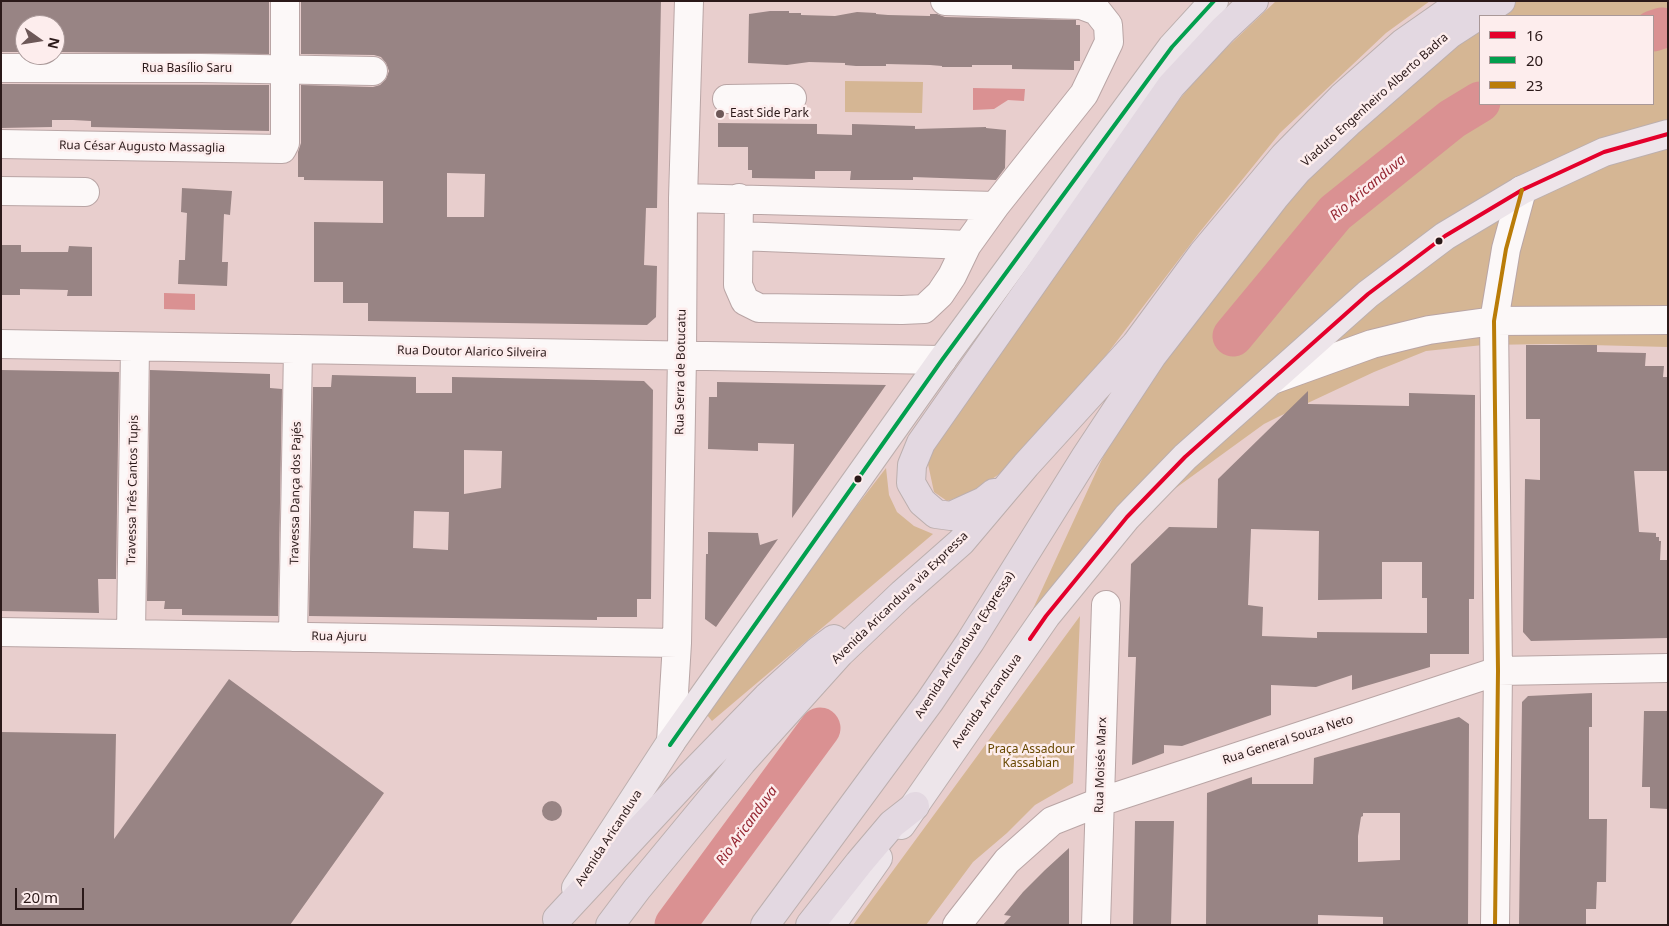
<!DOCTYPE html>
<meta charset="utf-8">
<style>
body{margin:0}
#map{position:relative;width:1669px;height:926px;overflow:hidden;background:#e8cecd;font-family:"Noto Sans",sans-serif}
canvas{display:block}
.frame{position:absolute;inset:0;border:2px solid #2b1919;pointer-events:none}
.legend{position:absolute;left:1479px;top:15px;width:175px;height:90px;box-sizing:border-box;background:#fdeded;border:1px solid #a99898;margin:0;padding:6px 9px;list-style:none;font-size:15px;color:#2b1919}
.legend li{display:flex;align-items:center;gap:10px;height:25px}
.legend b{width:25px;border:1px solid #a99898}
.north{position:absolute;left:15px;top:15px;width:50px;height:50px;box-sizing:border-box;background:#fdeded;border:1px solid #a99898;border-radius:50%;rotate:103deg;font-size:14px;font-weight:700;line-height:20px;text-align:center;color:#2b1919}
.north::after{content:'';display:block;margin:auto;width:18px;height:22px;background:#6d5858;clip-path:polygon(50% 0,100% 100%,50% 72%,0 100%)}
.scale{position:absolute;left:15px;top:888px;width:69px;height:22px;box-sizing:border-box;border:2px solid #2b1919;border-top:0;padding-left:6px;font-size:15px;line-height:18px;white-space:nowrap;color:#2b1919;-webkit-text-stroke:4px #fdeded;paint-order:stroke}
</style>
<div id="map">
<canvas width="1669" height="926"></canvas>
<div class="frame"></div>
<ul class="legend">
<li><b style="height:6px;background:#e4002b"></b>16</li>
<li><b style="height:6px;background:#029f4e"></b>20</li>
<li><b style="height:6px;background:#ba7c08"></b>23</li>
</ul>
<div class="north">N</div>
<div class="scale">20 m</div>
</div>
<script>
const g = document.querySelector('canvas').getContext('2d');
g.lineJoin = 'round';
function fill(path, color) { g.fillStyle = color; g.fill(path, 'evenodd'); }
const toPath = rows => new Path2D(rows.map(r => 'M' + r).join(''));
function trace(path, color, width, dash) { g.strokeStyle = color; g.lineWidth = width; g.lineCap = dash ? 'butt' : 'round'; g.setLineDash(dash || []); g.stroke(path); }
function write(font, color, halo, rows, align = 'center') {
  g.font = font + ' "Noto Sans",sans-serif'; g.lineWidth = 5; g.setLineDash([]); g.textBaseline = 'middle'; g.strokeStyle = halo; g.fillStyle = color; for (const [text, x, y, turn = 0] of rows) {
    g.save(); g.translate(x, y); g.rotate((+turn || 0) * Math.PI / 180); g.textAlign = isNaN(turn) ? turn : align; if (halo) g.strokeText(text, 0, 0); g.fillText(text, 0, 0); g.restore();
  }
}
fill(toPath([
 [1276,1,1430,1,1386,33,1280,133,1199,233,1101,362,1059,413,1011,466,973,492,947,501,934,492,928,464,936,443,1157,128,1187,90,1220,54],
 [1491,1,1668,1,1668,347,1551,344,1483,345,1426,351,1374,372,1280,416,1264,424,1140,514,990,702,1163,327,1287,170],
 [1480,16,1653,16,1653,104,1480,104],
 [845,81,923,82,922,113,845,112],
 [886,468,889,495,897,512,914,526,933,534,712,721,703,710,765,625],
 [1080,616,1073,783,1035,805,1007,833,973,862,926,925,853,925]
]), '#d5b694');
fill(toPath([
 [973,88,1025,89,1024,101,1008,100,994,109,973,110],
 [164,293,195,294,195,310,164,309]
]), '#da9192');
trace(toPath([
 [1653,31,1662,28],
 [1233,336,1335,213,1452,119,1480,102],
 [675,925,820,728]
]), '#da9192', 41);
fill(toPath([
 [1,1,269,1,269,54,55,52,55,25,25,25,25,52,1,52],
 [301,1,661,1,657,208,646,208,644,265,657,266,656,317,647,325,368,321,368,303,343,303,343,282,314,282,314,222,383,223,383,181,304,180,304,177,298,177,298,152,301,143,301,85,373,87,380,85,386,79,389,71,386,63,381,57,374,55,301,54],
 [447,173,485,174,484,217,447,217],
 [770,11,789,11,789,13,801,13,801,15,835,16,857,12,876,13,876,14,888,15,930,16,930,14,937,14,945,17,1076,20,1076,25,1080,25,1080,61,1074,61,1074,70,1012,69,1012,65,972,65,972,67,942,67,942,66,930,65,886,64,886,66,856,66,845,65,845,63,809,62,787,65,748,63,749,14],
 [1,84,269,85,269,131,91,127,91,121,73,120,52,120,52,127,1,128],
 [718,123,817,124,817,134,852,135,852,124,915,126,915,129,986,127,986,128,1006,130,1005,168,996,180,913,177,913,180,850,180,851,171,815,171,815,179,752,178,752,170,748,170,748,147,718,147],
 [182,188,232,191,230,215,224,214,222,262,228,262,227,286,178,284,179,260,185,260,187,213,181,212],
 [1,245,21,245,21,252,68,252,69,246,92,247,92,296,67,296,68,290,20,289,20,295,1,295],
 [1526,345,1597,345,1597,352,1646,353,1645,366,1664,366,1663,377,1668,377,1668,471,1634,471,1639,532,1656,533,1656,537,1659,537,1659,541,1661,541,1660,560,1668,560,1668,638,1531,641,1523,632,1525,479,1540,480,1540,419,1526,419],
 [1,370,119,372,116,579,98,579,99,613,1,611],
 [150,370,270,374,270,388,282,389,278,616,182,615,182,609,164,609,165,601,147,601],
 [332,375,416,377,416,393,452,393,452,377,644,381,653,390,651,599,637,599,637,617,597,617,597,620,309,616,313,387,331,387],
 [464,450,502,451,501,488,464,494],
 [414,511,449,512,448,550,413,548],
 [717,382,826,384,886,385,792,518,794,444,758,443,758,451,708,449,709,397,717,397],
 [1308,391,1308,404,1409,406,1409,393,1475,395,1474,599,1469,599,1469,654,1430,654,1430,667,1352,690,1352,675,1316,687,1271,685,1271,715,1182,746,1164,745,1164,753,1132,765,1136,657,1128,657,1131,564,1169,527,1217,528,1218,479],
 [1251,529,1319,531,1318,600,1382,599,1382,562,1422,562,1422,598,1427,598,1427,633,1317,632,1317,638,1262,636,1263,607,1248,605],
 [708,532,758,533,760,545,778,539,716,627,705,619,706,554,708,554],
 [229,679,384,793,290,925,1,925,1,732,116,734,114,839],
 [1592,693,1592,727,1589,727,1589,819,1607,819,1606,882,1597,882,1596,909,1586,909,1586,925,1519,925,1522,702,1528,696],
 [1644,711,1668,711,1668,809,1650,808,1650,787,1642,787],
 [1459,717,1469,724,1468,925,1383,925,1383,917,1318,915,1318,925,1206,925,1207,793,1252,777,1252,784,1313,784,1314,758],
 [1363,813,1400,813,1400,860,1358,862,1358,836,1361,817,1363,816],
 '542 811a10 10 0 1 1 20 0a10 10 0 1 1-20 0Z',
 [1135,821,1174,821,1171,925,1133,925],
 [1069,848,1069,925,1003,925,1011,916,1004,915,1023,892,1045,870]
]), '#988484');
const minor = toPath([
 [1,68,201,68,373,71],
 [727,99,792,98],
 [1,144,282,149,285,143,285,1],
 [1,191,85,192],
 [683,198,995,206,1084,94,1109,42,1108,25,1097,11,1081,5,945,1],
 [739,198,738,285,745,301,759,308,902,310,924,309,940,294,952,276,967,245,995,206],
 [739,236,967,245],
 [1,344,942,360],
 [1272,380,1372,344,1429,330,1494,321,1668,320],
 [1,632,677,643],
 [131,634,135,347],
 [293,637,298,349],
 [671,742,677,643,682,356,683,198,689,1],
 [957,925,1007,861,1052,821,1100,802,1498,671,1668,668],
 [1096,925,1106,605],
 [1495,925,1498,671,1494,321,1506,249,1522,190]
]);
const major = toPath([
 [901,825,1046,616,1127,517,1185,457,1368,294,1445,236,1522,190,1604,152,1668,134],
 [576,888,671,742,942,360,1172,47,1214,1],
 [831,925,878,858]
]);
const highway = toPath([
 [994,493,984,501,951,516,936,514,922,502,911,483,912,465,921,443,1171,86,1223,30,1254,1],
 [557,919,690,776,767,697,818,651,834,639],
 [610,925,637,889,742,762,840,653,902,594,961,542,1026,465,1136,344,1203,253,1284,156,1342,97,1403,43,1463,1],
 [765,925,930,701,970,642,1086,456,1152,356,1275,197,1298,170,1348,123,1450,34,1501,1],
 [810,925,859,863,892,824,915,806]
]);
trace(minor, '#b9a5a5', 30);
trace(major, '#bcafae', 30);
trace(highway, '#bcafae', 30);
trace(minor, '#fcf8f8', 28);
trace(major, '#ede5ea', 28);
trace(highway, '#e3d8e1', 28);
trace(toPath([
 [1030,639,1046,616,1127,517,1185,457,1368,294,1445,236,1522,190,1604,152,1668,134]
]), '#e4002b', 4);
trace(toPath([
 [670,745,942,360,1172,47,1214,1]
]), '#029f4e', 4);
trace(toPath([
 [1495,925,1498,671,1494,321,1506,249,1522,190]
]), '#ba7c08', 4);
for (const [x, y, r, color] of [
 [720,114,5,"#6d5858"],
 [1439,241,4.5,"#2b1919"],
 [858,479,4.5,"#2b1919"]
]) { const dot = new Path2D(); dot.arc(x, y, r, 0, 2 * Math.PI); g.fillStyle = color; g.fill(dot); trace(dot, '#fdeded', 2); }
write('12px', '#2b1919', '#fdeded', [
 ["Rua Basílio Saru",187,69],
 ["Viaduto Engenheiro Alberto Badra",1375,100,-42],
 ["Rua César Augusto Massaglia",142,147,1],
 ["Rua Doutor Alarico Silveira",472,352,1],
 ["Rua Serra de Botucatu",681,372,-89],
 ["Travessa Três Cantos Tupis",133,490,-89],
 ["Travessa Dança dos Pajés",296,493,-89],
 ["Avenida Aricanduva via Expressa",900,598,-44],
 ["Rua Ajuru",339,637,1],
 ["Avenida Aricanduva (Expressa)",965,645,-57],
 ["Avenida Aricanduva",987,701,-55],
 ["Rua General Souza Neto",1288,740,-18],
 ["Rua Moisés Marx",1101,765,-88],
 ["Avenida Aricanduva",609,838,-57]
]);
write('12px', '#2b1919', '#fdeded', [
 ["East Side Park",730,114]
], 'left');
write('12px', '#674800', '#fdeded', [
 ["Praça Assadour",1031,750],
 ["Kassabian",1031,764]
]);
write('italic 14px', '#962732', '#fdeded', [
 ["Rio Aricanduva",1368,188,-40],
 ["Rio Aricanduva",747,826,-54]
]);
</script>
